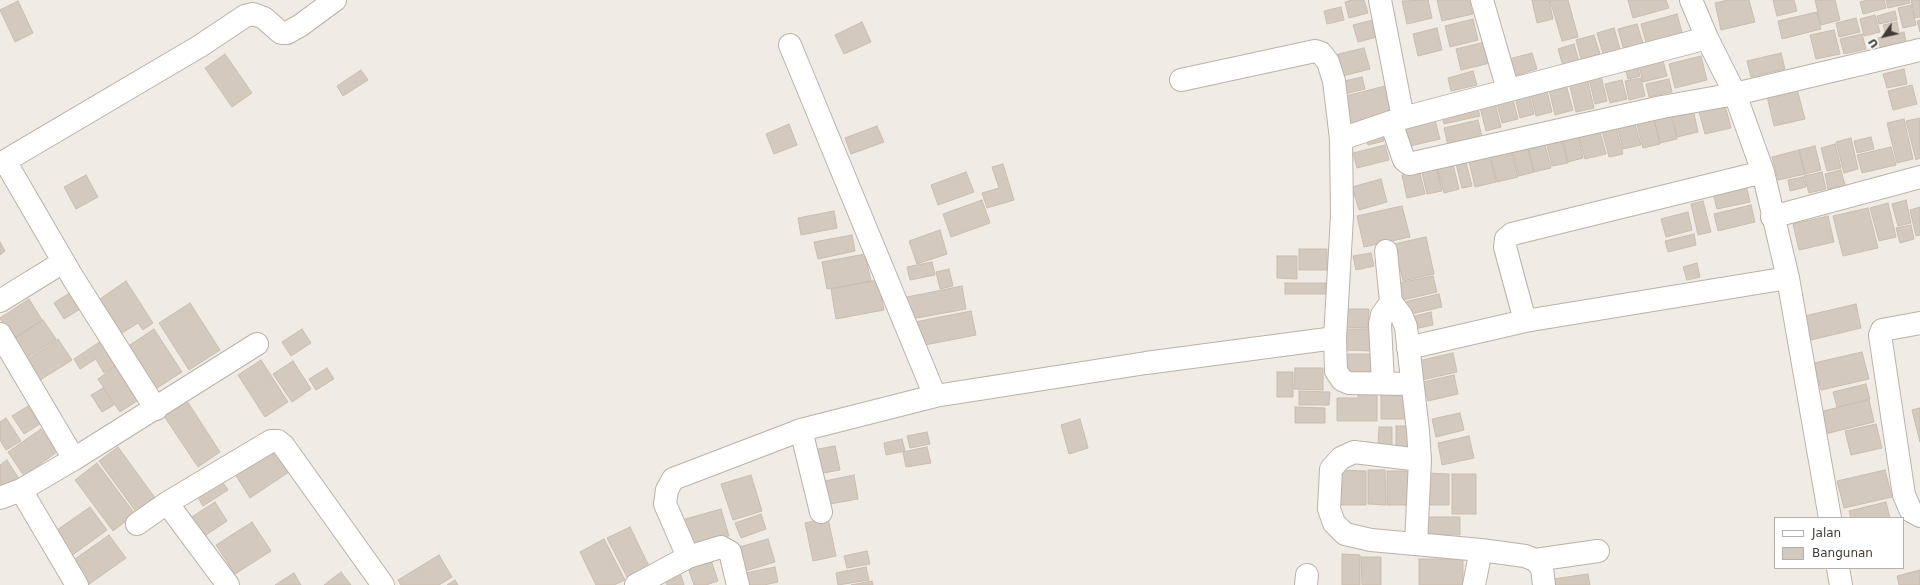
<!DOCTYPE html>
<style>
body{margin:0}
#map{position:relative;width:1920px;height:585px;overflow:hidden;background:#f0ebe5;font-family:"DejaVu Sans",sans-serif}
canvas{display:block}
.legend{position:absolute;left:1774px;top:517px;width:130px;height:52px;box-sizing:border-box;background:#fff;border:1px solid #b3b1ae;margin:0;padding:5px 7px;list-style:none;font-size:12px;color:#423b35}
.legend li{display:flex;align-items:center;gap:8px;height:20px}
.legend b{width:20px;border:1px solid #b3b1ae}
.north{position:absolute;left:1864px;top:16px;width:40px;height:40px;-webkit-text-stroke:3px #fff;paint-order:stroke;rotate:236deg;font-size:11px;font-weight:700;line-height:16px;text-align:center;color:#423b35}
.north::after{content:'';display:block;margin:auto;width:14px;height:18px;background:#423b35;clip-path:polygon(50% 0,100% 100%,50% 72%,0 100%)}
</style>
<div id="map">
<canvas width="1920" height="585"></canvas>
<ul class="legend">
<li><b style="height:5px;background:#fff"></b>Jalan</li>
<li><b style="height:11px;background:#d3c9be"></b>Bangunan</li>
</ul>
<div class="north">U</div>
</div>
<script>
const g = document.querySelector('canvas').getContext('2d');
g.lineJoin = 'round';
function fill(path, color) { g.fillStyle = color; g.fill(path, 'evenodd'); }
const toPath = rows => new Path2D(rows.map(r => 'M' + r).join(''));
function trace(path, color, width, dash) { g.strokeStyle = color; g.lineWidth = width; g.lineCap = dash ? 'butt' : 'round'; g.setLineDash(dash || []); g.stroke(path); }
const building = toPath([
 [1352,0,1364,0,1368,13,1349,18,1345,2,1352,0],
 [1428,0,1432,18,1407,24,1402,1,1428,0],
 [1437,0,1469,0,1473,14,1442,21,1437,0],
 [1532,0,1549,0,1553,19,1537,23,1532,0],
 [1550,0,1568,0,1578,37,1562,41,1550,0],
 [1628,0,1666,0,1669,8,1633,18,1628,0],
 [1728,0,1749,0,1755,22,1721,30,1715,3,1728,0],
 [1773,0,1794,0,1797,11,1777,16,1773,0],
 [1815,0,1835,0,1840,20,1821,25,1815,0],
 [1868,0,1884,0,1886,8,1863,14,1860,2,1868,0],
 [1886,0,1909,0,1910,3,1888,8,1886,0],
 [1911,0,1920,0,1920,17,1915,18,1911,0],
 [18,1,33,33,15,42,0,10,18,1],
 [1911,5,1916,25,1903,28,1898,8,1911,5],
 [1341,7,1344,20,1327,24,1324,11,1341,7],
 [1895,11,1897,20,1879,24,1877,16,1895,11],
 [1817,12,1821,29,1782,39,1778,21,1817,12],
 [1677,14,1683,36,1647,46,1641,24,1677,14],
 [1875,15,1880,32,1864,36,1860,19,1875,15],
 [1856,18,1860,32,1839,37,1836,23,1856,18],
 [1473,19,1478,40,1450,47,1445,26,1473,19],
 [1373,20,1377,37,1358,42,1353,25,1373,20],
 [1920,20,1920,32,1917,21,1920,20],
 [862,22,871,42,844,54,835,35,862,22],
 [1897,22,1899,32,1886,35,1883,25,1897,22],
 [1637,24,1644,46,1624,51,1618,29,1637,24],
 [1437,28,1442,50,1418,56,1413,34,1437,28],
 [1614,28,1621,52,1604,57,1597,33,1614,28],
 [1834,30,1840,54,1816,59,1810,35,1834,30],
 [1904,32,1908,50,1882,56,1878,38,1904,32],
 [1862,34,1866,49,1844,54,1840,39,1862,34],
 [1594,35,1600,54,1581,59,1576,40,1594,35],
 [1485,42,1490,63,1461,70,1456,49,1485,42],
 [1574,44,1579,61,1563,66,1558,49,1574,44],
 [1364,48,1370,69,1339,77,1334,55,1364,48],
 [1532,53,1537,69,1514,76,1509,59,1532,53],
 [1781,53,1785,69,1751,77,1747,61,1781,53],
 [225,54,252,93,232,107,205,68,225,54],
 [1701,56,1707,80,1675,88,1669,64,1701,56],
 [1663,61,1667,76,1643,82,1639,66,1663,61],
 [1638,68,1640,76,1628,79,1626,71,1638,68],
 [1904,69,1907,84,1887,88,1883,74,1904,69],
 [361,70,368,80,343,96,337,86,361,70],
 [1473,71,1477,85,1451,91,1448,78,1473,71],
 [1601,76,1607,101,1595,104,1589,79,1601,76],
 [1362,77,1365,89,1344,94,1340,82,1362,77],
 [1587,78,1594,108,1576,112,1569,82,1587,78],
 [1641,78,1645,96,1629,100,1625,81,1641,78],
 [1669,79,1672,92,1649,97,1646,84,1669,79],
 [1622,80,1627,99,1610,103,1605,84,1622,80],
 [1565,81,1573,110,1555,115,1548,85,1565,81],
 [1389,85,1397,115,1349,127,1342,97,1389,85],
 [1912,85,1917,104,1893,110,1888,91,1912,85],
 [1546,87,1552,112,1536,116,1530,91,1546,87],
 [1797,89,1805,119,1774,126,1767,96,1797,89],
 [1528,90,1534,114,1520,118,1514,93,1528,90],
 [1511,92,1518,119,1502,123,1495,96,1511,92],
 [1493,95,1501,127,1486,131,1478,99,1493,95],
 [1723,98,1731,128,1705,134,1697,104,1723,98],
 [1476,103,1480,116,1444,124,1441,112,1476,103],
 [1692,104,1698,132,1677,137,1671,109,1692,104],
 [1670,112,1677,139,1660,143,1653,116,1670,112],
 [1434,116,1440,139,1410,146,1404,124,1434,116],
 [1653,116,1660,144,1643,148,1636,120,1653,116],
 [1920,118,1920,158,1916,160,1906,121,1920,118],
 [1904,119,1913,159,1897,163,1887,123,1904,119],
 [1478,120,1482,137,1448,145,1444,128,1478,120],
 [789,124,797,145,774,154,766,134,789,124],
 [1615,124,1623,154,1609,157,1601,127,1615,124],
 [1635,124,1641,145,1623,149,1618,129,1635,124],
 [877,126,884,142,851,154,845,138,877,126],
 [1599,128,1606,154,1585,159,1578,133,1599,128],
 [1381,130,1384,141,1368,145,1365,134,1381,130],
 [1577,131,1583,158,1568,162,1562,135,1577,131],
 [1560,134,1568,163,1552,166,1545,137,1560,134],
 [1543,137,1551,168,1534,172,1526,141,1543,137],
 [1871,137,1874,149,1857,153,1854,141,1871,137],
 [1851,138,1858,169,1844,173,1836,142,1851,138],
 [1526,141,1534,172,1519,176,1511,145,1526,141],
 [1835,144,1841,168,1827,171,1821,148,1835,144],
 [1385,145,1389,160,1357,168,1353,153,1385,145],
 [1510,145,1518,177,1497,182,1489,151,1510,145],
 [1815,146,1821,170,1805,174,1799,150,1815,146],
 [1891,147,1896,165,1862,173,1857,155,1891,147],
 [1799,150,1805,174,1778,180,1772,157,1799,150],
 [1488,151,1496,182,1475,187,1468,157,1488,151],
 [1465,158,1472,186,1462,188,1455,160,1465,158],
 [1452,160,1459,189,1444,193,1436,164,1452,160],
 [1003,164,1014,200,987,208,982,193,999,188,992,167,1003,164],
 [1436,166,1442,191,1427,194,1421,169,1436,166],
 [1419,170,1425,194,1407,198,1402,175,1419,170],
 [1841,170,1845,185,1828,189,1825,174,1841,170],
 [966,172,974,192,938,205,931,185,966,172],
 [1822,172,1826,189,1809,193,1804,176,1822,172],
 [86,175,98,197,76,209,64,187,86,175],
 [1803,177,1806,187,1790,191,1788,180,1803,177],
 [1381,179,1387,202,1359,210,1352,187,1381,179],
 [1746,185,1750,202,1717,209,1713,193,1746,185],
 [982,200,990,223,951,237,943,214,982,200],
 [1906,200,1911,223,1898,226,1892,204,1906,200],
 [1703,201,1711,232,1698,235,1691,204,1703,201],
 [1888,203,1896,237,1879,241,1870,208,1888,203],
 [1751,205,1755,222,1718,231,1714,214,1751,205],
 [1402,206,1410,237,1364,247,1357,216,1402,206],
 [1920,207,1920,235,1916,236,1910,210,1920,207],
 [1868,208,1878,248,1843,256,1833,216,1868,208],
 [834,211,837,228,801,235,798,218,834,211],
 [1688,212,1692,230,1666,237,1661,219,1688,212],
 [1828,216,1834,242,1799,250,1793,224,1828,216],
 [1911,225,1914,239,1900,243,1896,228,1911,225],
 [940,230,947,254,917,264,909,241,940,230],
 [1694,234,1696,245,1668,252,1665,241,1694,234],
 [852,235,855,251,818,259,814,242,852,235],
 [1426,237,1434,274,1403,281,1394,244,1426,237],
 [0,242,5,251,0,255,0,242],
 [1299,249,1327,249,1327,270,1299,270,1299,249],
 [1371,253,1374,266,1356,270,1353,256,1371,253],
 [865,254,871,281,827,289,822,262,865,254],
 [1277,256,1297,256,1297,279,1277,278,1277,256],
 [932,262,935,275,910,280,907,267,932,262],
 [1697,263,1700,277,1687,280,1683,267,1697,263],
 [949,269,953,286,940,289,936,272,949,269],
 [1433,276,1437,292,1403,300,1399,283,1433,276],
 [878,280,884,310,836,319,831,289,878,280],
 [126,281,153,323,143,330,138,323,119,335,97,301,126,281],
 [1285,283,1326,283,1326,294,1285,294,1285,283],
 [962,286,966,309,911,319,907,297,962,286],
 [71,292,82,308,64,319,54,303,71,292],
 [1439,294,1442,307,1407,315,1404,302,1439,294],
 [29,299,42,320,13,339,0,318,29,299],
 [190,303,220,350,189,370,159,323,190,303],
 [1856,304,1861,328,1811,340,1805,316,1856,304],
 [1342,309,1369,309,1368,328,1342,327,1342,309],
 [971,311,976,335,920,346,915,322,971,311],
 [1431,312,1433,325,1414,329,1411,317,1431,312],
 [43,320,56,339,24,360,11,341,43,320],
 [154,329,182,372,154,390,127,347,154,329],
 [302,329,311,343,291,356,282,342,302,329],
 [1342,329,1374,329,1373,351,1342,350,1342,329],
 [58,339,72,360,34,384,21,364,58,339],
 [104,339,120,363,104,373,96,359,80,369,74,359,104,339],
 [1862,352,1869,379,1821,390,1814,363,1862,352],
 [1453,353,1457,372,1422,380,1418,361,1453,353],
 [1342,354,1374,354,1374,375,1342,374,1342,354],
 [261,360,288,402,265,417,238,375,261,360],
 [293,361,311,389,292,402,273,374,293,361],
 [118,365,140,399,120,412,98,379,118,365],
 [327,368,334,379,316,390,309,379,327,368],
 [1295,368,1323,368,1323,390,1294,389,1295,368],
 [1277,372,1293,372,1293,397,1277,397,1277,372],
 [1454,375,1458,394,1428,401,1423,382,1454,375],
 [1866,384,1870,399,1837,407,1833,392,1866,384],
 [103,388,114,405,102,412,91,395,103,388],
 [1358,388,1377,389,1377,421,1337,421,1337,398,1358,398,1358,388],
 [1381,390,1411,390,1411,419,1381,419,1381,390],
 [1299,391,1330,392,1329,405,1299,405,1299,391],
 [1869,400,1874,422,1825,434,1819,412,1869,400],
 [187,401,220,452,198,467,164,416,187,401],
 [28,406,40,424,24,434,12,416,28,406],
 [1295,407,1325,408,1325,423,1295,423,1295,407],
 [1920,408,1920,442,1912,410,1920,408],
 [1460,413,1464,430,1436,437,1432,419,1460,413],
 [6,418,21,441,6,450,0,440,0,422,6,418],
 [1080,419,1088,448,1069,454,1061,425,1080,419],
 [1876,424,1882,448,1851,455,1845,431,1876,424],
 [1396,426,1413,426,1413,451,1396,451,1396,426],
 [1379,427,1392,427,1392,448,1378,448,1379,427],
 [41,429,57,452,24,476,8,452,41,429],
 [927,432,930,444,910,448,907,436,927,432],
 [1469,436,1474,458,1442,465,1438,443,1469,436],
 [902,439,905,451,886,455,884,443,902,439],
 [835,446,840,470,818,474,813,450,835,446],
 [118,447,158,502,139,516,99,461,118,447],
 [277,447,292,470,250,498,235,474,277,447],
 [927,447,931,463,906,467,903,452,927,447],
 [7,460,21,482,0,495,0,465,7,460],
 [97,463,135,514,113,531,75,480,97,463],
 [1340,470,1366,471,1366,505,1340,505,1340,470],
 [1368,470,1385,470,1386,505,1368,504,1368,470],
 [1885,470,1892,497,1844,508,1837,481,1885,470],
 [1387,471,1411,471,1411,505,1387,505,1387,471],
 [1426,473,1449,474,1449,505,1426,505,1426,473],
 [1452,474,1476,474,1476,514,1452,514,1452,474],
 [751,475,762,511,733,520,721,484,751,475],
 [854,475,858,499,824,505,820,482,854,475],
 [220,478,228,490,203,506,196,494,220,478],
 [215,502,227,521,203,537,190,518,215,502],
 [1886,502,1890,518,1851,518,1849,511,1886,502],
 [90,507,107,530,67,559,50,535,90,507],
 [721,509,729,536,691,548,682,520,721,509],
 [761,514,766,529,741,538,735,523,761,514],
 [1421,517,1460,517,1460,535,1421,534,1421,517],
 [828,518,836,556,813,561,805,523,828,518],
 [252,522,271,551,235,574,216,545,252,522],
 [630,527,650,568,628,579,607,538,630,527],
 [109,535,126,558,88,585,83,585,68,564,109,535],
 [604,539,625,580,614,585,596,585,580,552,604,539],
 [768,539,775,562,739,573,732,549,768,539],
 [867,551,870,564,847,568,844,556,867,551],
 [1342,554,1360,555,1360,585,1342,585,1342,554],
 [439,555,452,577,439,585,401,585,398,580,439,555],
 [710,557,718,581,706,585,694,585,687,565,710,557],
 [1361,557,1381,557,1381,585,1362,585,1361,557],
 [1419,559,1463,559,1463,585,1419,585,1419,559],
 [775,567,778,582,764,585,738,585,736,575,775,567],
 [866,567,869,580,838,585,836,573,866,567],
 [679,570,684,585,667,585,664,575,679,570],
 [1920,570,1920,585,1899,585,1897,576,1920,570],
 [341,572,351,585,324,585,341,572],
 [294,573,301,585,275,585,294,573],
 [1588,574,1590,585,1547,585,1546,580,1588,574],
 [455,580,458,585,447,585,455,580],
 [872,581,873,585,851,585,872,581]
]);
fill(building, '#d3c9be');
trace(building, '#cabdaf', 1);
const minor = toPath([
 [1380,0,1403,118,1391,122,1404,160,1409,164,1662,107,1735,94,1920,50],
 [1482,0,1508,90],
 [1691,0,1707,38,1735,94,1763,172,1788,278,1830,518],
 [790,45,935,396],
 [1181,80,1315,51,1321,53,1328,62,1334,81,1341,139,1342,216,1335,338,1336,371,1342,380,1349,383,1411,384],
 [1403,118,1707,38],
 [1341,139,1391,122],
 [5,161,73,278,156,409],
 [0,164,200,46,245,16,253,14,264,18,281,33,287,33,301,25,335,0],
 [1772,217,1920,177],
 [1386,251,1391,302,1401,315,1406,327,1418,431,1420,460,1416,544],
 [0,301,63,262],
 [1525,321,1505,247,1506,239,1512,234,1763,172],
 [1920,323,1882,330,1880,335,1904,495,1911,511,1920,516],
 [0,334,74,459],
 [1408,348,1525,321,1788,278],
 [1383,383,1380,324,1382,315,1391,302],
 [801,430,821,512],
 [1420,460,1354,452,1341,458,1331,469,1329,509,1334,523,1345,534,1371,540,1481,550,1474,585],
 [21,490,77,585],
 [0,498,21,490,74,459,257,344],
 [167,503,228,585],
 [137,524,167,503,271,441,278,441,283,445,383,585],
 [1481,550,1525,556,1535,560,1542,568,1544,585],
 [688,557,665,504,667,490,673,479,801,430,935,396,1146,363,1335,338],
 [1535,560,1598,551],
 [1838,568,1841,585],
 [636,585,688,557,721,547,730,552,738,585],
 [1306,585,1307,575]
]);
trace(minor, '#bab2a8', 24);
trace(minor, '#fff', 22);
</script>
